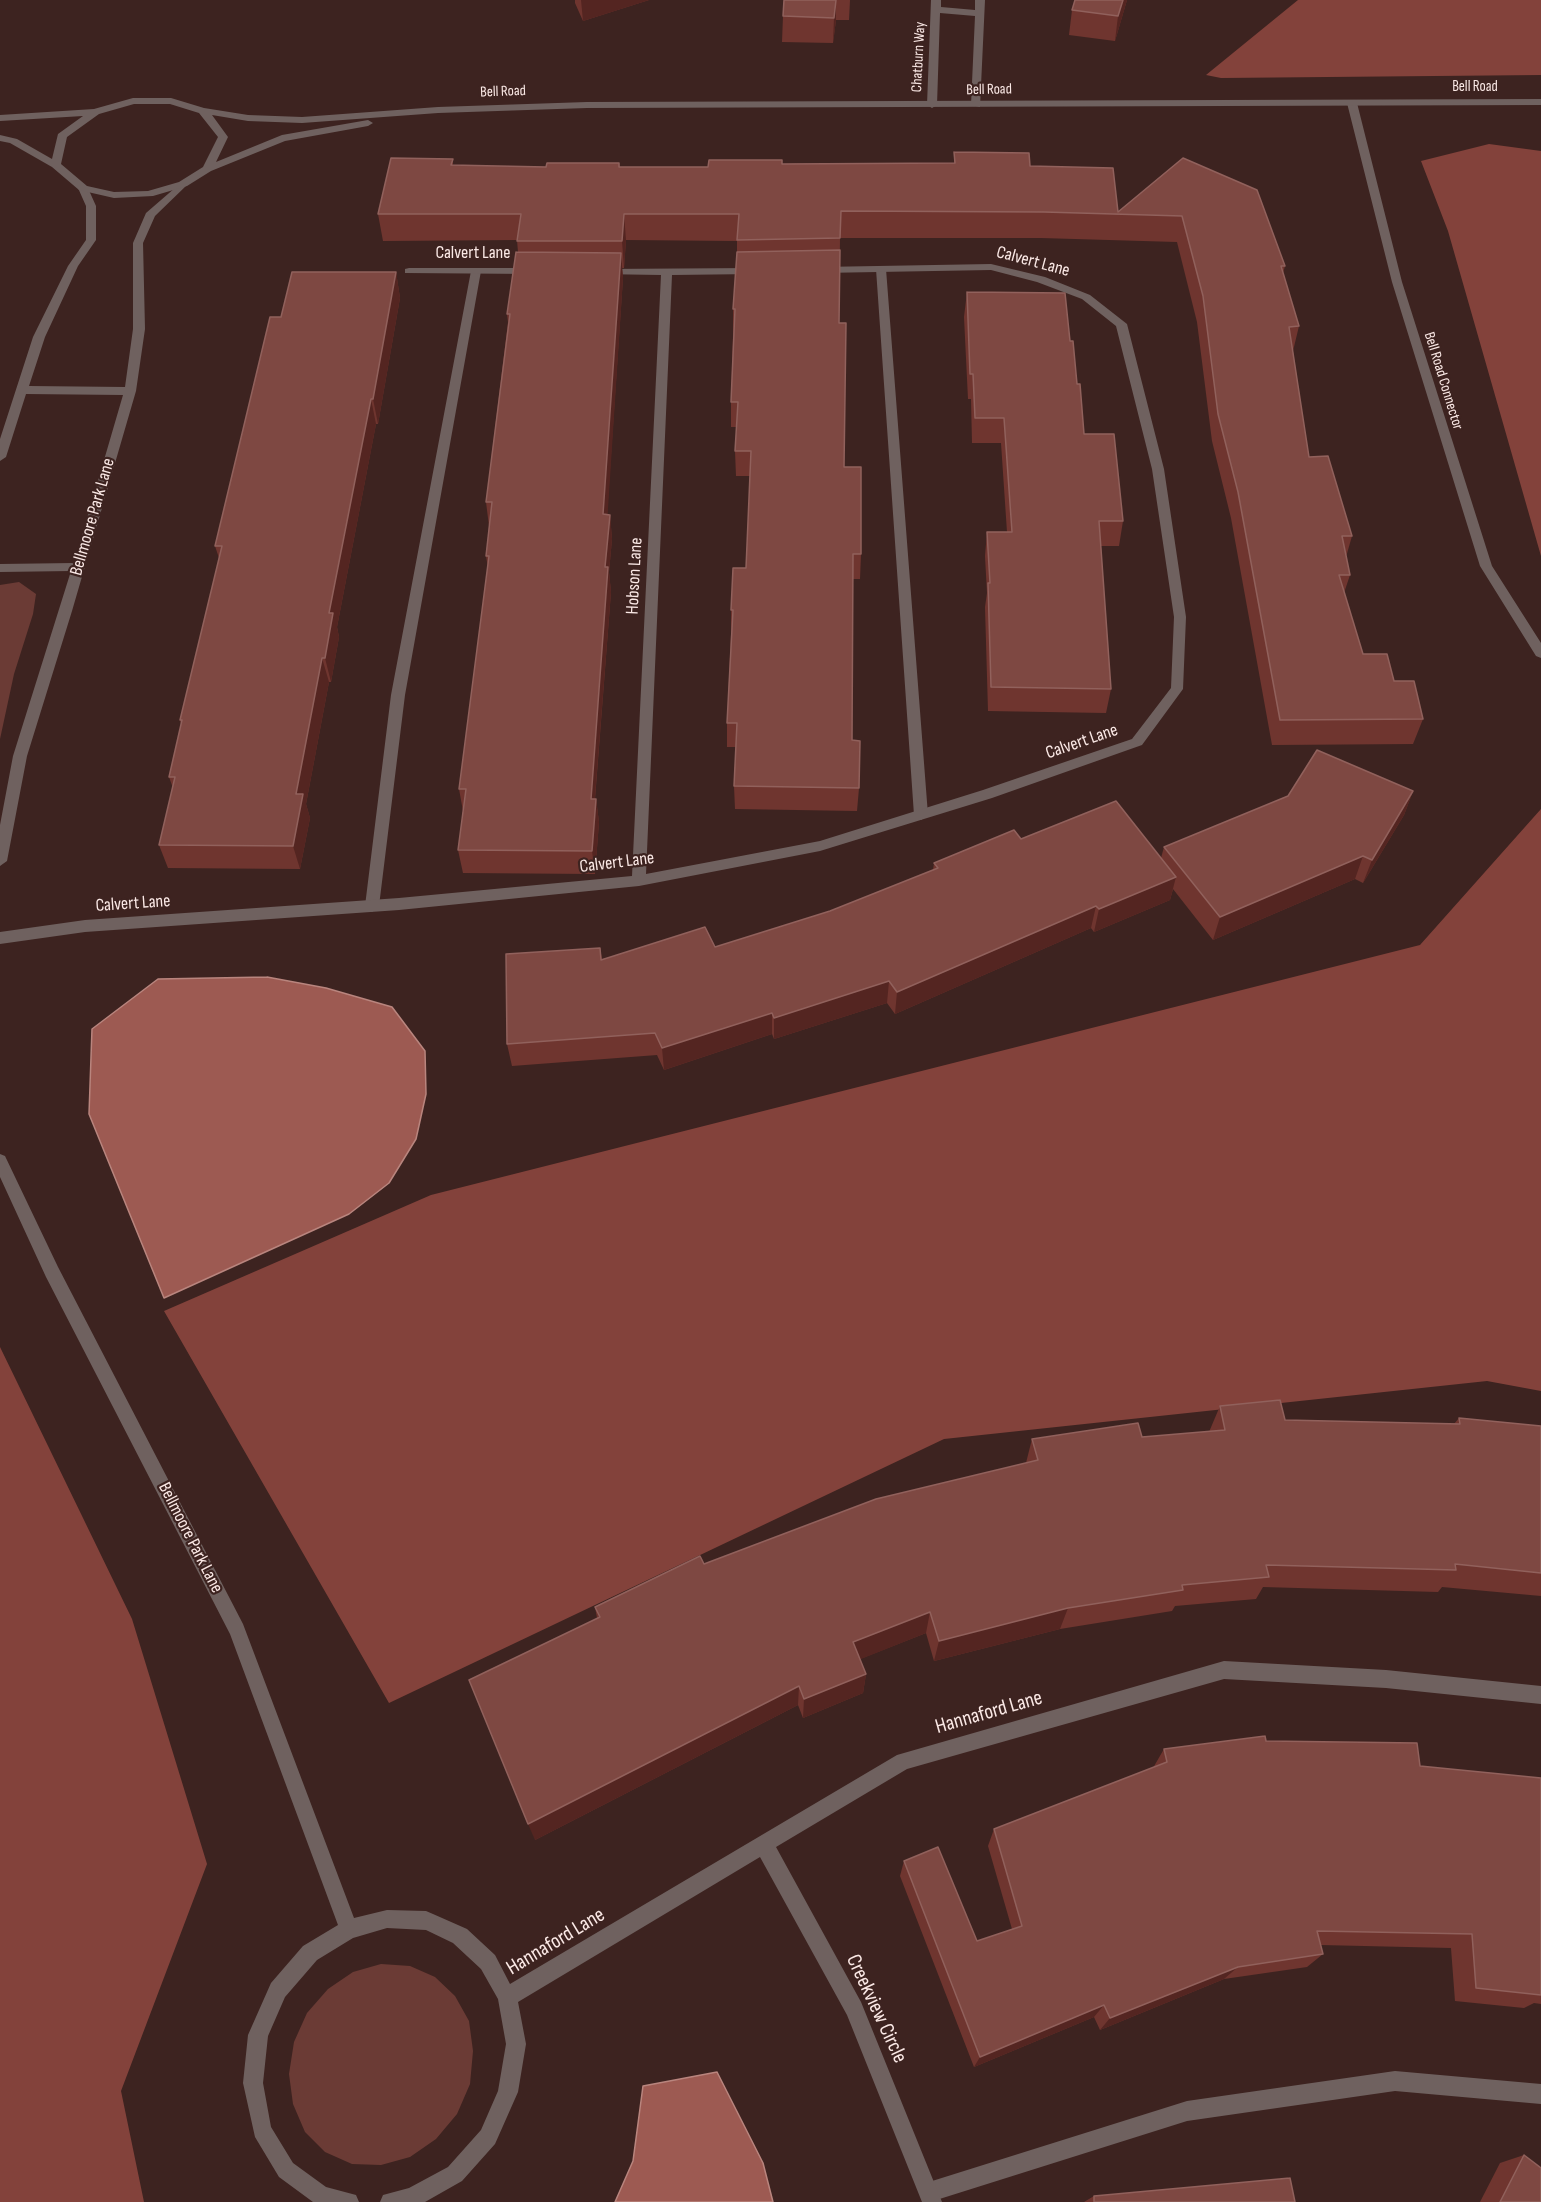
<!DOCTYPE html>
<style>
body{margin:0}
canvas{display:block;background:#3d2320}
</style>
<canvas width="1541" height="2202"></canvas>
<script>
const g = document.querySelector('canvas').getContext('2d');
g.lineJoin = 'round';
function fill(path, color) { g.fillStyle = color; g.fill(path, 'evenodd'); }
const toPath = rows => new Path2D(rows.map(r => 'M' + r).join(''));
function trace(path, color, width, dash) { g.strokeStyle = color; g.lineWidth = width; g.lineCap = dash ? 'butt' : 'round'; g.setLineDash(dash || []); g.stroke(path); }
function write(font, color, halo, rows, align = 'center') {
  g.font = font + ' "Sofia Sans Condensed",sans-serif'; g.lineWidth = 4.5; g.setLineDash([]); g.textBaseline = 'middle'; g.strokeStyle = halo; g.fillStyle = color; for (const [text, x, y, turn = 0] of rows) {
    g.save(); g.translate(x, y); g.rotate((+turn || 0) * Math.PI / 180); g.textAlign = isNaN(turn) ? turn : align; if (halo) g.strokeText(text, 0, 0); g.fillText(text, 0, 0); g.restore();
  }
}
fill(toPath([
 [19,582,36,594,33,614,14,674,0,739,0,585],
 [381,1964,410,1966,435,1977,455,1996,469,2021,473,2051,470,2084,457,2114,436,2139,410,2157,381,2165,352,2164,325,2152,305,2132,293,2104,289,2074,294,2042,307,2013,328,1989,353,1972]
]), '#6b3b35');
fill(toPath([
 [1298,0,1541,0,1541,75,1221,78,1206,75],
 [1489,144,1541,151,1541,556,1448,231,1421,161],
 [1541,809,1541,1391,1487,1381,944,1439,389,1703,164,1311,431,1195,1420,945],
 [0,1347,132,1619,207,1864,121,2091,144,2202,0,2202]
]), '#83423b');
const water = toPath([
 [267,977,326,988,392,1007,425,1051,426,1094,416,1139,389,1183,349,1214,164,1298,89,1114,92,1029,158,979,267,977],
 [717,2072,763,2163,773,2202,615,2202,633,2161,643,2086,717,2072]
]);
fill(water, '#9d5a52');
trace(water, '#b9857e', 1.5);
fill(toPath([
 [881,266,886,269,928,815,921,820,914,815,876,269,881,266],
 [476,268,481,271,405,695,379,906,372,912,365,906,391,695,471,271,476,268],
 [1395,2071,1541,2084,1541,2104,1395,2091,1187,2121,930,2202,922,2199,919,2192,922,2185,929,2182,1187,2101,1395,2071]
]), '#6f615f');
fill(toPath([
 [931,0,941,0,941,7,975,10,975,0,985,0,980,107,971,105,975,16,940,13,937,105,932,108,927,105,931,0],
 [1352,100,1357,103,1402,282,1492,566,1541,643,1541,658,1536,656,1480,566,1392,282,1347,103,1352,100],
 [183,181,188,184,155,216,143,243,145,329,136,391,72,611,27,756,7,861,0,866,0,825,13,756,71,571,0,572,0,564,74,563,123,395,26,394,6,457,0,461,0,439,33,337,68,266,86,240,86,206,78,188,79,186,87,186,96,206,96,240,78,266,45,337,29,386,125,387,133,329,133,243,146,213,183,181],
 [991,264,1045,277,1090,295,1127,324,1164,469,1186,617,1183,689,1142,745,992,798,820,851,639,886,399,910,85,932,0,944,0,932,85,920,399,898,632,876,661,275,598,274,598,270,602,269,755,268,760,271,755,274,672,275,646,874,820,841,983,790,1132,739,1171,688,1174,617,1152,469,1116,326,1082,299,1037,282,991,270,821,273,816,270,821,267,991,264],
 [409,268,533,268,538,271,533,274,405,273,405,269,409,268],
 [0,1154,5,1156,58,1267,243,1624,354,1918,387,1910,426,1911,433,1914,467,1929,495,1955,510,1984,897,1755,1224,1661,1386,1670,1541,1686,1541,1704,1386,1688,1224,1679,907,1769,776,1847,861,2002,942,2202,922,2202,847,2015,760,1857,518,2002,526,2044,518,2092,495,2144,462,2181,425,2202,380,2202,383,2195,409,2188,448,2167,481,2130,498,2091,506,2044,498,1999,481,1969,453,1943,426,1930,387,1928,353,1938,317,1960,285,1997,268,2036,263,2083,271,2127,293,2163,326,2187,356,2195,359,2202,313,2202,279,2177,255,2137,243,2083,248,2035,271,1983,303,1946,338,1925,230,1634,46,1277,0,1177,0,1154]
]), '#6f615f');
fill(toPath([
 [133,98,171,98,204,108,248,115,302,117,438,107,587,102,1541,99,1541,105,587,108,438,113,302,123,248,121,212,115,228,137,216,162,282,135,368,120,373,123,368,126,285,141,211,171,187,186,153,196,114,198,79,190,52,167,10,143,0,141,0,135,17,139,52,159,58,134,83,116,0,121,0,115,94,109,133,98],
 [134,104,170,104,199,113,218,137,203,167,179,182,148,191,114,192,87,186,61,164,67,137,99,114,134,104]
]), '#6f615f');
fill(toPath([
 [575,0,649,0,583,21,575,3],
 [784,0,850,0,849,20,836,20,833,43,782,42,783,16],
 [1075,0,1127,0,1115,41,1069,35,1072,10],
 [954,152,1030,166,1118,212,1183,158,1285,266,1283,273,1299,326,1293,351,1309,457,1352,536,1346,557,1350,575,1344,593,1363,654,1394,681,1423,719,1413,744,1272,745,1231,518,1212,441,1197,322,1177,242,1041,238,840,238,839,323,844,467,861,554,860,579,853,579,852,740,859,788,857,811,735,809,734,786,736,747,727,747,727,723,731,634,731,610,746,568,750,476,736,476,735,451,737,427,731,427,731,402,733,335,733,309,737,252,737,241,626,240,624,268,622,268,623,278,607,515,610,515,612,539,609,572,611,592,595,799,596,799,599,822,595,874,463,873,458,850,463,811,459,789,488,568,486,556,489,526,486,502,508,322,507,314,518,252,517,240,383,241,378,214,453,159,453,165,546,167,619,163,620,167,708,167,782,164,954,163],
 [396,272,400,298,378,424,376,424,337,627,339,637,331,682,329,682,306,804,310,818,300,869,168,868,159,845,173,788,169,777,181,724,180,720,219,558,215,546,281,317],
 [967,292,1070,341,1077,384,1084,434,1123,521,1119,546,1101,546,1111,689,1106,713,988,711,985,607,987,593,985,556,987,532,1007,532,1001,443,972,443,971,399,968,399,964,317],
 [1413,791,1404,815,1363,883,1355,879,1213,940,1173,889,1170,900,1094,932,1091,928,895,1014,887,1003,774,1039,772,1034,664,1070,657,1055,512,1066,507,1044,600,948,602,959,715,947,830,911,933,870,934,863,1021,839,1161,858,1164,847],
 [1220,1406,1285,1420,1454,1424,1459,1418,1541,1426,1541,1596,1442,1587,1438,1592,1263,1587,1256,1599,1175,1606,1172,1611,1060,1629,934,1661,926,1633,860,1659,866,1674,863,1693,803,1718,798,1705,535,1840,597,1618,595,1607,704,1564,1026,1463,1032,1439,1142,1437,1209,1432],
 [1266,1741,1420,1766,1541,1778,1541,2004,1534,2003,1524,2008,1455,2001,1451,1948,1321,1945,1323,1954,1307,1967,1224,1979,1100,2030,1094,2017,974,2067,900,1876,904,1861,977,1941,1012,1929,988,1846,994,1829,1153,1768,1164,1749],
 [1524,2155,1541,2202,1480,2202,1500,2163],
 [1094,2196,1295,2202,1084,2202]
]), '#6f352f');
fill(toPath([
 [581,0,649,0,583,21],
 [836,0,836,20,833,43,834,18],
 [1123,0,1127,0,1115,41,1118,16],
 [624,214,626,240,624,268,622,241],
 [621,253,623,278,606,539,603,514],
 [396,272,400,298,378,424,373,399],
 [371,399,376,424,337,627,339,637,331,682,325,658,329,613],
 [610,515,612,539,609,572,611,592,593,822,591,799,605,567],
 [322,658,329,682,306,804,310,818,300,869,293,846,296,794],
 [1413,791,1404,815,1363,883,1372,860],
 [596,799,599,822,595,874,592,851],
 [1363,856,1355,879,1213,940,1220,917],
 [1176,877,1170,900,1094,932,1099,909],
 [1096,906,1091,928,895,1014,897,992],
 [889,981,887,1003,774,1039,774,1018],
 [772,1013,772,1034,664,1070,662,1048],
 [1068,1608,1060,1629,934,1661,939,1641],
 [930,1612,926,1633,851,1663,853,1642],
 [866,1674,863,1693,803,1718,804,1699],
 [799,1686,798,1705,535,1840,528,1824],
 [1238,1967,1224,1979,1100,2030,1110,2018],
 [1104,2005,1094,2017,974,2067,980,2057]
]), '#542521');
const building = toPath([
 [784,0,836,0,834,18,783,16,784,0],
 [1075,0,1123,0,1118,16,1072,10,1075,0],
 [954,152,1029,153,1030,166,1113,168,1118,212,1183,158,1257,190,1285,266,1281,266,1299,326,1289,327,1309,457,1328,456,1352,536,1342,536,1350,575,1339,575,1363,654,1387,654,1394,681,1414,681,1423,719,1280,720,1238,492,1218,414,1203,296,1182,216,1044,212,841,211,840,238,737,240,739,214,624,214,622,241,517,241,521,214,378,214,391,158,453,159,451,165,546,167,547,163,619,163,619,167,708,167,709,160,782,160,782,164,955,163,954,152],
 [840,250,839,323,846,323,844,467,861,467,861,554,853,554,852,740,860,741,859,788,734,786,737,723,727,723,733,610,731,610,733,568,746,568,751,451,735,451,738,402,731,402,735,309,733,309,737,252,840,250],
 [516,252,621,253,603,514,610,515,605,567,608,567,591,799,596,799,592,851,458,850,466,789,459,789,489,556,486,556,492,502,486,502,510,314,507,314,516,252],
 [292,272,396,272,373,399,371,399,329,613,333,613,325,658,322,658,296,794,303,794,293,846,159,845,175,777,169,777,182,720,180,720,222,546,215,546,270,317,281,317,292,272],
 [967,292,1065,293,1070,341,1073,341,1077,384,1080,384,1084,434,1114,434,1123,521,1099,521,1111,689,991,687,988,583,990,583,987,532,1012,532,1004,418,975,418,973,374,970,374,967,292],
 [1317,750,1413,791,1372,860,1363,856,1220,917,1164,847,1288,796,1317,750],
 [1116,801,1176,877,1099,909,1096,906,897,992,889,981,774,1018,772,1013,662,1048,655,1033,507,1044,506,954,600,948,601,960,705,927,715,947,830,911,938,868,934,863,1014,830,1021,839,1116,801],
 [1280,1400,1285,1420,1460,1424,1459,1418,1541,1426,1541,1573,1455,1564,1456,1570,1266,1565,1269,1577,1182,1585,1183,1590,1068,1608,939,1641,930,1612,853,1642,866,1674,804,1699,799,1686,528,1824,469,1680,600,1617,595,1607,700,1556,704,1564,876,1499,1038,1460,1032,1439,1138,1423,1142,1437,1225,1430,1220,1406,1280,1400],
 [1265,1736,1266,1741,1417,1743,1420,1766,1541,1778,1541,1995,1476,1988,1472,1934,1317,1931,1323,1954,1238,1967,1110,2018,1104,2005,980,2057,904,1861,938,1847,977,1941,1022,1926,994,1829,1167,1762,1164,1749,1265,1736],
 [1524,2155,1541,2168,1541,2202,1500,2202,1524,2155],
 [1290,2178,1295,2202,1094,2202,1094,2196,1290,2178]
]);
fill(building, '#7e4842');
trace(building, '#91615c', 1.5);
write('15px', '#fbe9e6', '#3d2320', [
 ["Chatburn Way",919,57,-87],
 ["Bell Road",1475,87],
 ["Bell Road",989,90,-1],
 ["Bell Road",503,92,-2],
 ["Bell Road Connector",1443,381,73]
]);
write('18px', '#fbe9e6', '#3d2320', [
 ["Calvert Lane",473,253],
 ["Calvert Lane",1033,262,15],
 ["Bellmoore Park Lane",93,517,-74],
 ["Hobson Lane",635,576,-87],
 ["Calvert Lane",1082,742,-19],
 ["Calvert Lane",617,863,-7],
 ["Calvert Lane",133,904,-4],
 ["Bellmoore Park Lane",190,1538,63]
]);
write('21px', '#fbe9e6', '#3d2320', [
 ["Hannaford Lane",989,1713,-16],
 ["Hannaford Lane",556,1942,-31],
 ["Creekview Circle",876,2009,65]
]);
</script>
